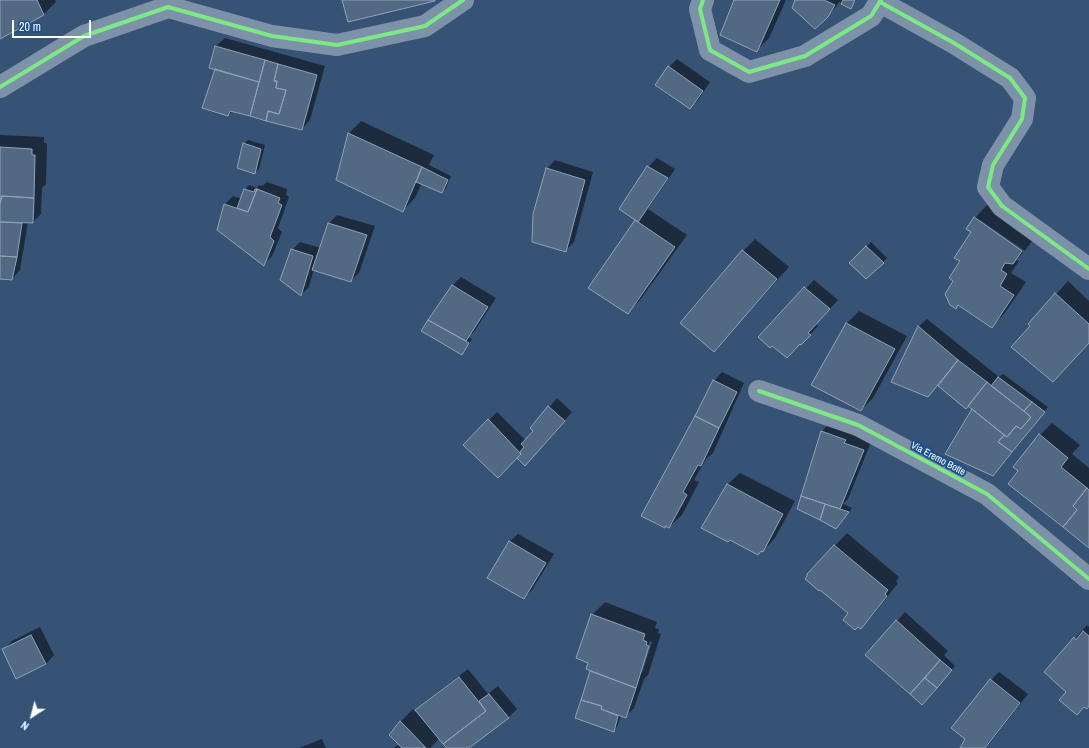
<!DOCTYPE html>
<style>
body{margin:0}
#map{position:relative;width:1089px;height:748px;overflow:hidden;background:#365274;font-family:"Archivo Narrow",sans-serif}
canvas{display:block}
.north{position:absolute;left:12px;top:696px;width:40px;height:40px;-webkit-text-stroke:3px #1b4f8f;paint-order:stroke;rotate:216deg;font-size:11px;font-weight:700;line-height:16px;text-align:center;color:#fff}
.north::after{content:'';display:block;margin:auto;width:14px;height:18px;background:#fff;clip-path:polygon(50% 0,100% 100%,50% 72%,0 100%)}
.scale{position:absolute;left:12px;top:20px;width:79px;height:18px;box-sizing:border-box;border:2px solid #fff;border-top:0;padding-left:5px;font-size:12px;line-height:14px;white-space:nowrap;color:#fff;-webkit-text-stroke:3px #1b4f8f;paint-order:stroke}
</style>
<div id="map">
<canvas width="1089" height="748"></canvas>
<div class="north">N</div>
<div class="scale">20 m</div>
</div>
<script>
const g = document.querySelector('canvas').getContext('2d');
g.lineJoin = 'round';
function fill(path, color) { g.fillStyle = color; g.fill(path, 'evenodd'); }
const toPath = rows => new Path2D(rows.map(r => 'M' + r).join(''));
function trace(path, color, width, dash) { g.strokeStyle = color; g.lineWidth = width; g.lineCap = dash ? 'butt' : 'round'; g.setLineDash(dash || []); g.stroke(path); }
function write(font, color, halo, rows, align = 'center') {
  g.font = font + ' "Archivo Narrow",sans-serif'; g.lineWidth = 4; g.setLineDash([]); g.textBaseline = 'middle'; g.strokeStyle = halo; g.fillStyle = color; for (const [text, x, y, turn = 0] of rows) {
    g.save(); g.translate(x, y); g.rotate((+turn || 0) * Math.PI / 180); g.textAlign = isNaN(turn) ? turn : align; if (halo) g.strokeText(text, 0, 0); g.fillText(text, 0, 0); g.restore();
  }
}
fill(toPath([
 [0,0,55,0,56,2,44,14,0,37],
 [735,0,786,0,769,38,756,51],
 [796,0,856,0,851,7,839,2,836,7,827,16],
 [225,38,325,66,310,120,302,129,233,111,228,115,216,46],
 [677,59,710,82,698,100,690,108,669,67],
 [361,121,434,155,429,165,451,176,446,188,442,192,422,183,415,198,403,210,349,133],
 [0,135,44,137,44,143,47,143,46,184,42,188,41,214,33,222,28,222,20,270,12,279,0,278],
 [248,140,265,145,259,169,255,173,244,144],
 [657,158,675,169,648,209,687,235,640,300,628,312,635,221,648,167],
 [555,160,593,172,574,242,566,250,547,169],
 [267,182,287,189,286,195,289,197,278,228,282,232,272,256,264,264,218,230,225,204,233,196,242,199,245,190,249,185,257,188,259,185,262,186],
 [987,205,1034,238,1025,251,980,220,980,223,1023,253,1016,260,1019,261,1011,273,1026,282,1004,314,991,327,959,305,956,308,955,280,972,231,975,218],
 [337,215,375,226,359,273,351,281,314,269,309,287,301,295,292,250,300,242,321,248,329,223],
 [755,239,789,267,714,350,682,323,743,251],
 [871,242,887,258,883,262,851,263],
 [461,277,496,298,474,332,468,337,472,339,462,354,429,321,452,286],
 [814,280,838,300,816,324,818,326,801,344,772,345,760,337],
 [1068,281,1089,301,1089,343,1031,326,1029,324],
 [859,311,907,336,873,398,861,410,846,324],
 [927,319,999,377,1003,374,1048,407,1001,466,993,475,974,409,968,405,966,407,938,385,928,396,918,327],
 [722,372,744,383,713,453,706,459,694,480,699,482,682,515,669,527,666,526,664,527,714,381],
 [557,398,572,412,533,456,517,457,464,445,497,412,526,441,534,431,531,428],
 [830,423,854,431,852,435,871,442,848,499,843,504,852,508,840,524,798,508,822,431],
 [1052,423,1080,445,1072,454,1089,468,1089,546,1020,471,1040,435],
 [740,473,795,501,775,538,763,551,727,485],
 [847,533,899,577,896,582,898,583,873,615,861,627,850,613,808,574],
 [518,534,554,554,532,590,524,598,509,542],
 [605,602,657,622,655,628,659,629,658,633,661,634,648,675,644,679,634,708,626,716,621,715,617,727,613,731,576,718,592,670,589,662,592,615],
 [650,641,652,642,642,673,640,673],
 [905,612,948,651,944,655,955,666,922,703,867,655],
 [1087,625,1089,627,1089,705,1045,672],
 [40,627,54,655,46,664,17,678,4,649,12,641],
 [468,669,488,694,498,686,517,709,509,717,467,748,448,748,440,738,430,748,393,748,400,744,390,735,401,721,413,709,415,712,425,702],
 [999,672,1028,694,986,748,961,748,991,680],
 [322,739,326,748,299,748]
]), '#0007');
const building = toPath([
 [0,0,37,0,44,15,0,39,0,0],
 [342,0,435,0,435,1,348,22,342,0],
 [734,0,780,0,757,52,720,35,734,0],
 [795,0,824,0,835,5,828,17,815,29,792,8,795,0],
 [843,0,855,0,851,9,841,4,843,0],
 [215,46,265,60,259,82,209,68,215,46],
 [265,60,278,64,274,81,277,81,276,88,286,90,279,114,268,111,266,121,250,116,265,60],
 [278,64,317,75,302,130,266,121,268,111,279,114,286,90,276,88,277,81,274,81,278,64],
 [668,66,703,91,690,109,655,85,668,66],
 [215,69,259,82,250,116,230,111,228,116,202,108,215,69],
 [348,133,422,167,403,212,336,180,348,133],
 [243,143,261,149,255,174,237,168,243,143],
 [0,147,32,149,32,155,35,155,34,198,2,196,0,204,0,147],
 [647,166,668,178,638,222,619,209,647,166],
 [422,167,448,180,442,193,416,182,422,167],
 [546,168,585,180,566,252,532,242,533,214,546,168],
 [244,189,254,192,255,189,257,189,248,212,237,208,244,189],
 [257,189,280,198,278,203,282,205,270,237,274,241,264,266,217,230,224,204,248,212,257,189],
 [2,196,34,198,33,223,0,222,0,204,2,196],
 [974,217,1022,251,1013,264,1005,263,1001,270,1007,274,1000,286,1014,295,992,328,958,305,956,309,950,305,945,294,953,281,949,278,960,261,954,258,971,232,966,229,974,217],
 [635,220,675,247,628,314,588,288,635,220],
 [0,222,22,223,17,257,0,256,0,222],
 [328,223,367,235,351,282,312,270,328,223],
 [866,246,884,263,866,279,849,263,866,246],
 [291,249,313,256,301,296,280,280,291,249],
 [742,250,777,279,714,352,680,323,742,250],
 [0,256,17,257,12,280,0,279,0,256],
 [452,285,488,307,466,341,428,320,452,285],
 [804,287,830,309,808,333,811,335,801,345,800,344,787,358,772,346,770,348,758,337,804,287],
 [1055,293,1089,324,1089,343,1053,382,1011,347,1030,326,1028,324,1055,293],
 [428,320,469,343,462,355,421,331,428,320],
 [846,323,895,349,861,411,811,385,846,323],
 [918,326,958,360,928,397,891,382,918,326],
 [958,360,987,382,966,409,938,386,958,360],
 [998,377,1032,402,1024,411,991,386,998,377],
 [713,380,737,392,719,428,695,416,713,380],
 [987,382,1031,417,1021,429,1016,426,1007,437,968,406,987,382],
 [1032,402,1045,412,1012,452,998,442,1004,435,1007,437,1016,426,1021,429,1031,417,1024,411,1032,402],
 [548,406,565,421,525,466,517,458,521,454,520,452,524,447,521,444,533,431,530,428,548,406],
 [972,409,1004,435,998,442,1012,452,993,476,945,454,972,409],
 [695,416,719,428,701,466,698,465,683,492,687,495,669,528,665,526,665,528,641,516,695,416],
 [488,419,521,454,498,478,463,445,488,419],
 [821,431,846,440,844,443,864,450,840,509,801,496,821,431],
 [1039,434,1068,458,1061,467,1087,488,1073,506,1077,510,1063,527,1008,484,1018,471,1013,467,1039,434],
 [727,484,783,514,763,552,761,551,758,555,730,540,728,542,701,528,727,484],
 [1087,488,1089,490,1089,548,1063,527,1077,510,1073,506,1087,488],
 [801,496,825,504,820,520,797,509,801,496],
 [825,504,849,512,836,529,820,520,825,504],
 [509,541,546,563,524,599,487,578,509,541],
 [834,545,888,590,885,594,887,596,861,629,858,627,855,630,843,620,848,613,820,590,819,591,805,579,807,576,807,574,834,545],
 [591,614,645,634,643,640,647,642,646,645,649,646,636,688,586,669,588,663,576,658,591,614],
 [896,620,940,660,910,694,865,655,896,620],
 [1083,631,1089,636,1089,706,1087,709,1084,707,1077,715,1059,700,1066,692,1044,672,1074,637,1076,640,1083,631],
 [31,635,46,664,16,679,2,649,31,635],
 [940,660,952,670,937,688,925,678,940,660],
 [590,671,636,688,626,718,601,709,602,706,581,700,590,671],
 [459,677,486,711,443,744,415,710,459,677],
 [925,678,937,688,922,705,910,694,925,678],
 [990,679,1020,703,985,748,960,748,965,739,951,728,990,679],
 [489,694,509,718,469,748,447,748,443,744,486,711,479,701,489,694],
 [581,700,602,706,601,709,618,716,614,732,575,718,581,700],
 [400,721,406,727,426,748,402,748,389,735,400,721]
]);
fill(building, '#526984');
trace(building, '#92a2b6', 1);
trace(toPath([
 [703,0,700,9,710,50,749,72,805,56,871,16,881,0],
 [880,2,954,43,1010,78,1025,98,1022,119,993,165,988,187,1002,206,1089,269],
 [0,87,84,36,168,7,272,36,337,45,425,26,463,0],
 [759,391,858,425,987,494,1089,579]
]), '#7d92a8', 22);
trace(toPath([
 [703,0,700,9,710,50,749,72,805,56,871,16,881,0],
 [880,2,954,43,1010,78,1025,98,1022,119,993,165,988,187,1002,206,1089,269],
 [0,87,84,36,168,7,272,36,337,45,425,26,463,0],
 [759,391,858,425,987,494,1089,579]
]), '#7ce984', 4);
write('10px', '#fff', '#1b4f8f', [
 ["Via Eremo Botte",938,459,28]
]);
</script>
